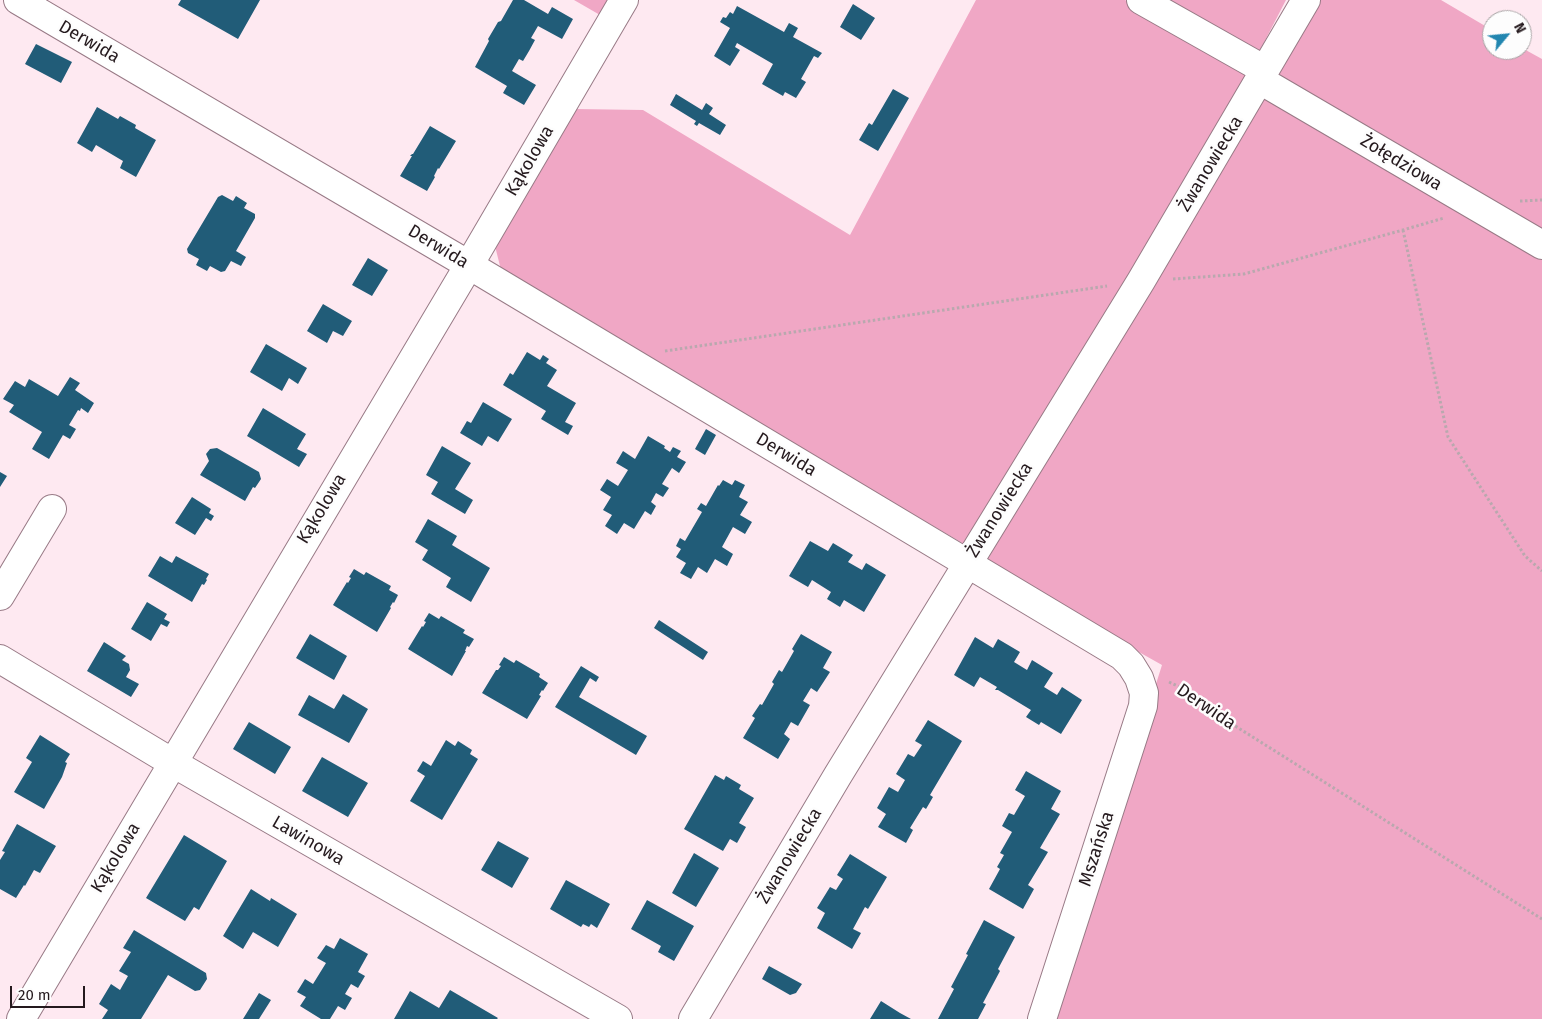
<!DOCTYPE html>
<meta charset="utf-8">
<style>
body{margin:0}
#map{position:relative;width:1542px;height:1019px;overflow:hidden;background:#fee9f1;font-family:"Fira Sans",sans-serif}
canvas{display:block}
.north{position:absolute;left:1482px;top:10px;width:50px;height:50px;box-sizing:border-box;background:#fdfdfd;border:1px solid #a6a2a3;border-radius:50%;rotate:62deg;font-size:14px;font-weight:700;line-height:20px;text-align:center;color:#24191d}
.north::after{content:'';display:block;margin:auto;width:18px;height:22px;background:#2286b0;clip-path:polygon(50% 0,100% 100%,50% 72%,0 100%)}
.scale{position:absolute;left:10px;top:986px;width:75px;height:22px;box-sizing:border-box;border:2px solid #24191d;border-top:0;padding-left:6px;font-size:15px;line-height:18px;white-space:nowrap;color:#24191d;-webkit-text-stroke:4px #fdfdfd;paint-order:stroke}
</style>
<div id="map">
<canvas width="1542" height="1019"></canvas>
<div class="north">N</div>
<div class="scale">20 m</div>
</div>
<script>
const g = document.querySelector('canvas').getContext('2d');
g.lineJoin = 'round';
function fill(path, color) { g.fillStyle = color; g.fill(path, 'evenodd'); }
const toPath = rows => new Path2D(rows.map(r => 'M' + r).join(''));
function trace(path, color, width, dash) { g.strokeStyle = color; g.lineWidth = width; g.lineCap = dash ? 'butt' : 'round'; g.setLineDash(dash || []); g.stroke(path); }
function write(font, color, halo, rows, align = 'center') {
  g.font = font + ' "Fira Sans",sans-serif'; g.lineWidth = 5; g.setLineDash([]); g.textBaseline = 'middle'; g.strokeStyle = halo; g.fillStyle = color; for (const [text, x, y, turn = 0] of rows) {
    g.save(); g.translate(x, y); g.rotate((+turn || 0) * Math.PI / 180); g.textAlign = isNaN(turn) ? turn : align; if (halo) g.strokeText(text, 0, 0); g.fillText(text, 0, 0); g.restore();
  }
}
fill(toPath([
 [574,0,609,0,600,15],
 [976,0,1125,0,1253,75,964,544,502,274,495,246,576,109,643,110,850,235],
 [1164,0,1286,0,1258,54],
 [1318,0,1441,0,1492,30,1492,50,1522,50,1522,48,1542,59,1542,233,1274,77],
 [1264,92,1542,254,1542,1019,1050,1019,1162,665,984,565]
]), '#f0a7c5');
fill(toPath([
 [181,0,260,0,238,39,178,5],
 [513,0,524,0,548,14,552,7,573,19,562,39,538,26,531,38,535,40,529,51,523,61,519,59,512,71,536,85,524,105,503,93,507,86,475,67,489,41,488,39,498,22,501,21],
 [853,4,875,18,861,40,840,27],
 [737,6,784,32,789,23,798,28,793,37,822,53,818,58,814,56,801,79,806,82,796,98,785,92,783,96,762,84,773,64,737,43,735,47,740,50,730,66,714,56,730,28,720,22,723,17,726,18,730,12,733,14],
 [36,44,72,62,61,83,25,64],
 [893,89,909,98,878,151,859,140,869,123,872,125],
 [676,94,702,110,706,103,713,108,709,114,726,125,720,135,699,123,697,126,694,124,696,121,670,105],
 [97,107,118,119,120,116,136,125,135,128,156,140,136,177,120,168,123,161,96,145,92,152,77,143],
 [430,126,456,141,439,169,438,168,434,176,435,177,427,191,400,176,412,156,410,156,412,154,413,154],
 [222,195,233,201,236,196,247,203,244,208,255,214,255,218,236,251,246,257,241,266,231,261,225,271,221,272,210,266,207,271,196,265,199,259,188,253,187,249,218,197],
 [368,258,388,270,372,296,352,285],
 [323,304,352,321,343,336,333,331,327,343,307,331],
 [266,344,307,368,298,384,289,378,282,391,250,372],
 [527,352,540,360,543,355,549,359,546,363,557,370,547,386,576,403,565,422,573,426,568,435,541,419,546,411,503,385,510,373,513,375],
 [70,377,80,383,75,390,94,403,88,413,81,408,80,411,78,410,69,425,76,429,70,439,63,435,49,459,32,449,42,432,9,412,14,405,3,399,15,381,25,387,29,379,58,396],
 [483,402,512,419,498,442,488,436,482,446,460,433,467,421,471,423],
 [263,408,306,434,297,449,307,454,299,467,247,436],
 [706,429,716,435,705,455,695,449],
 [648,436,665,446,664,448,670,452,673,447,681,451,677,457,686,462,679,473,672,468,662,484,669,488,663,497,656,493,651,502,656,506,651,515,645,511,634,529,624,523,617,534,605,526,612,515,603,510,611,497,600,490,607,479,618,486,628,470,616,463,623,451,635,459],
 [442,446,471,463,455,489,473,500,465,514,431,494,438,482,426,475],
 [217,448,259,472,261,479,255,488,253,487,245,501,200,475,209,461,206,454,210,449],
 [0,472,7,476,0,487],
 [723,480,732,485,735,480,745,485,739,497,748,502,740,515,752,522,745,534,733,527,722,547,733,554,727,566,715,559,707,573,698,567,691,579,680,573,686,563,676,557,681,549,676,546,680,538,685,541,702,512,697,509,701,503,706,506,718,485,719,486],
 [192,497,211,509,209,513,214,516,211,521,206,518,195,535,175,523],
 [428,519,457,536,452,545,490,568,471,602,446,587,451,578,422,560,428,550,415,542],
 [810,541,828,551,833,543,853,555,848,562,862,570,866,563,886,575,864,612,844,600,840,607,827,599,831,592,812,580,808,587,789,576],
 [160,556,172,563,176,556,209,574,206,579,207,580,204,585,202,584,192,602,148,576],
 [354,569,364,575,366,572,391,586,389,590,398,595,394,603,393,602,390,607,391,608,377,632,333,605,347,582,348,583,351,578,349,577],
 [147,602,167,614,164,619,170,622,167,627,161,624,151,641,131,629],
 [429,613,439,619,441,616,465,630,463,633,474,639,469,647,467,646,465,651,466,651,452,676,408,649,422,626,423,627,426,622,424,621],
 [659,620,708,652,703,660,654,628],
 [310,634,347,656,334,680,296,658],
 [801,634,832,652,823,668,830,672,817,692,811,688,803,701,810,705,798,726,791,722,784,734,790,739,778,759,743,738,755,718,752,716,760,704,762,705,774,684,772,682,779,670,782,672,794,651,792,649],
 [975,637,993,648,998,639,1020,652,1014,662,1027,670,1032,660,1053,673,1044,687,1057,695,1062,687,1082,700,1061,734,1041,722,1039,725,1026,717,1031,710,998,690,995,690,997,687,980,677,974,687,954,675],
 [104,642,126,656,122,660,129,664,130,670,126,677,139,684,131,697,87,671],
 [504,657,514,663,516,660,540,674,539,677,548,683,543,691,542,690,539,695,541,696,527,719,482,693,496,670,498,670,501,666,499,665],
 [581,666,599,677,596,682,590,678,579,697,647,736,636,755,555,707],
 [343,694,368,709,349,743,298,715,309,695,334,709],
 [928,720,962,741,930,795,933,797,926,809,923,807,910,828,913,830,906,843,878,827,886,814,877,808,889,787,898,792,905,780,896,774,908,754,914,757,922,745,915,741],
 [249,722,291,747,275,774,233,749],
 [40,735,70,754,65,762,67,763,62,777,44,809,14,792,32,762,26,758],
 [446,740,455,746,458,741,472,750,470,754,478,759,442,820,410,801,425,776,417,771,423,761,431,766],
 [322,757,368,783,348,817,302,791],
 [1026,771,1061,791,1051,809,1060,814,1040,848,1048,852,1028,885,1034,889,1023,909,989,889,1000,869,997,867,1004,855,1000,853,1012,832,1002,826,1009,813,1014,815,1025,796,1015,790],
 [715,775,724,780,726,776,741,785,739,789,754,798,739,823,746,827,737,843,730,839,723,851,684,829],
 [17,824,56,846,40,873,34,870,25,886,24,885,16,898,0,889,0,860,5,852,2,851],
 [184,835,227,861,199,910,194,907,185,921,146,898],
 [498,841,529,858,512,888,481,870],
 [694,853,719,868,696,907,672,893],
 [850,854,887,877,868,909,865,907,853,929,861,933,852,949,817,928,825,913,817,908,830,887,836,890,843,879,837,875],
 [566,880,610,904,597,928,591,924,589,927,583,924,581,927,550,909],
 [251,889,270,901,271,898,297,914,278,947,253,932,243,949,223,936],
 [647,900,694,926,674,961,658,952,661,946,631,929],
 [984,920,1015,937,998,969,1000,971,983,1003,986,1004,978,1019,938,1019,954,989,951,987,968,955,966,954],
 [134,930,206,973,207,979,200,990,195,991,168,975,141,1019,102,1019,108,1010,99,1004,111,984,120,990,128,976,119,971,131,952,123,948],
 [340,938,368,954,358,972,365,976,358,988,351,984,345,994,352,998,345,1010,338,1006,330,1019,321,1019,300,1006,306,997,297,992,305,979,313,984,326,963,317,958,326,945,334,949],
 [769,966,802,984,796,993,790,995,762,979],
 [450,990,498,1018,497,1019,394,1019,410,991,439,1008],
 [259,993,271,1000,259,1019,243,1019],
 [881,1001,900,1013,911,1019,870,1019]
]), '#215c78');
const minor = toPath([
 [18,0,469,265,1122,656,1131,665,1139,678,1144,693,1143,706,1042,1019],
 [1141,0,1265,70],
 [1260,80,1542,245],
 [0,596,52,509],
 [0,659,173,763,618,1019],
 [21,1019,469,265,624,0],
 [693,1019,838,775,1141,281,1306,0]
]);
trace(minor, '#987a86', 30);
trace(toPath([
 [1520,201,1542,200],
 [1403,230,1448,437,1525,556,1542,571],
 [1173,279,1244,274,1403,230,1444,218],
 [665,351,1107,286],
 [1169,682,1184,689,1205,707,1542,919]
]), '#b9a8ae', 3, [2.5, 2.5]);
trace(minor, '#fff', 28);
write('18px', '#24191d', '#fdfdfd', [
 ["Derwida",89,42,30],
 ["Kąkolowa",530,161,-60],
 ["Żołędziowa",1401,163,31],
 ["Żwanowiecka",1211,164,-59],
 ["Derwida",438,247,31],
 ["Derwida",786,455,31],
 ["Kąkolowa",322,509,-59],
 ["Żwanowiecka",1000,510,-58],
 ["Derwida",1206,707,34],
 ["Lawinowa",308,841,30],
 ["Mszańska",1097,849,-72],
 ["Żwanowiecka",790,856,-59],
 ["Kąkolowa",116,858,-59]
]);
</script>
